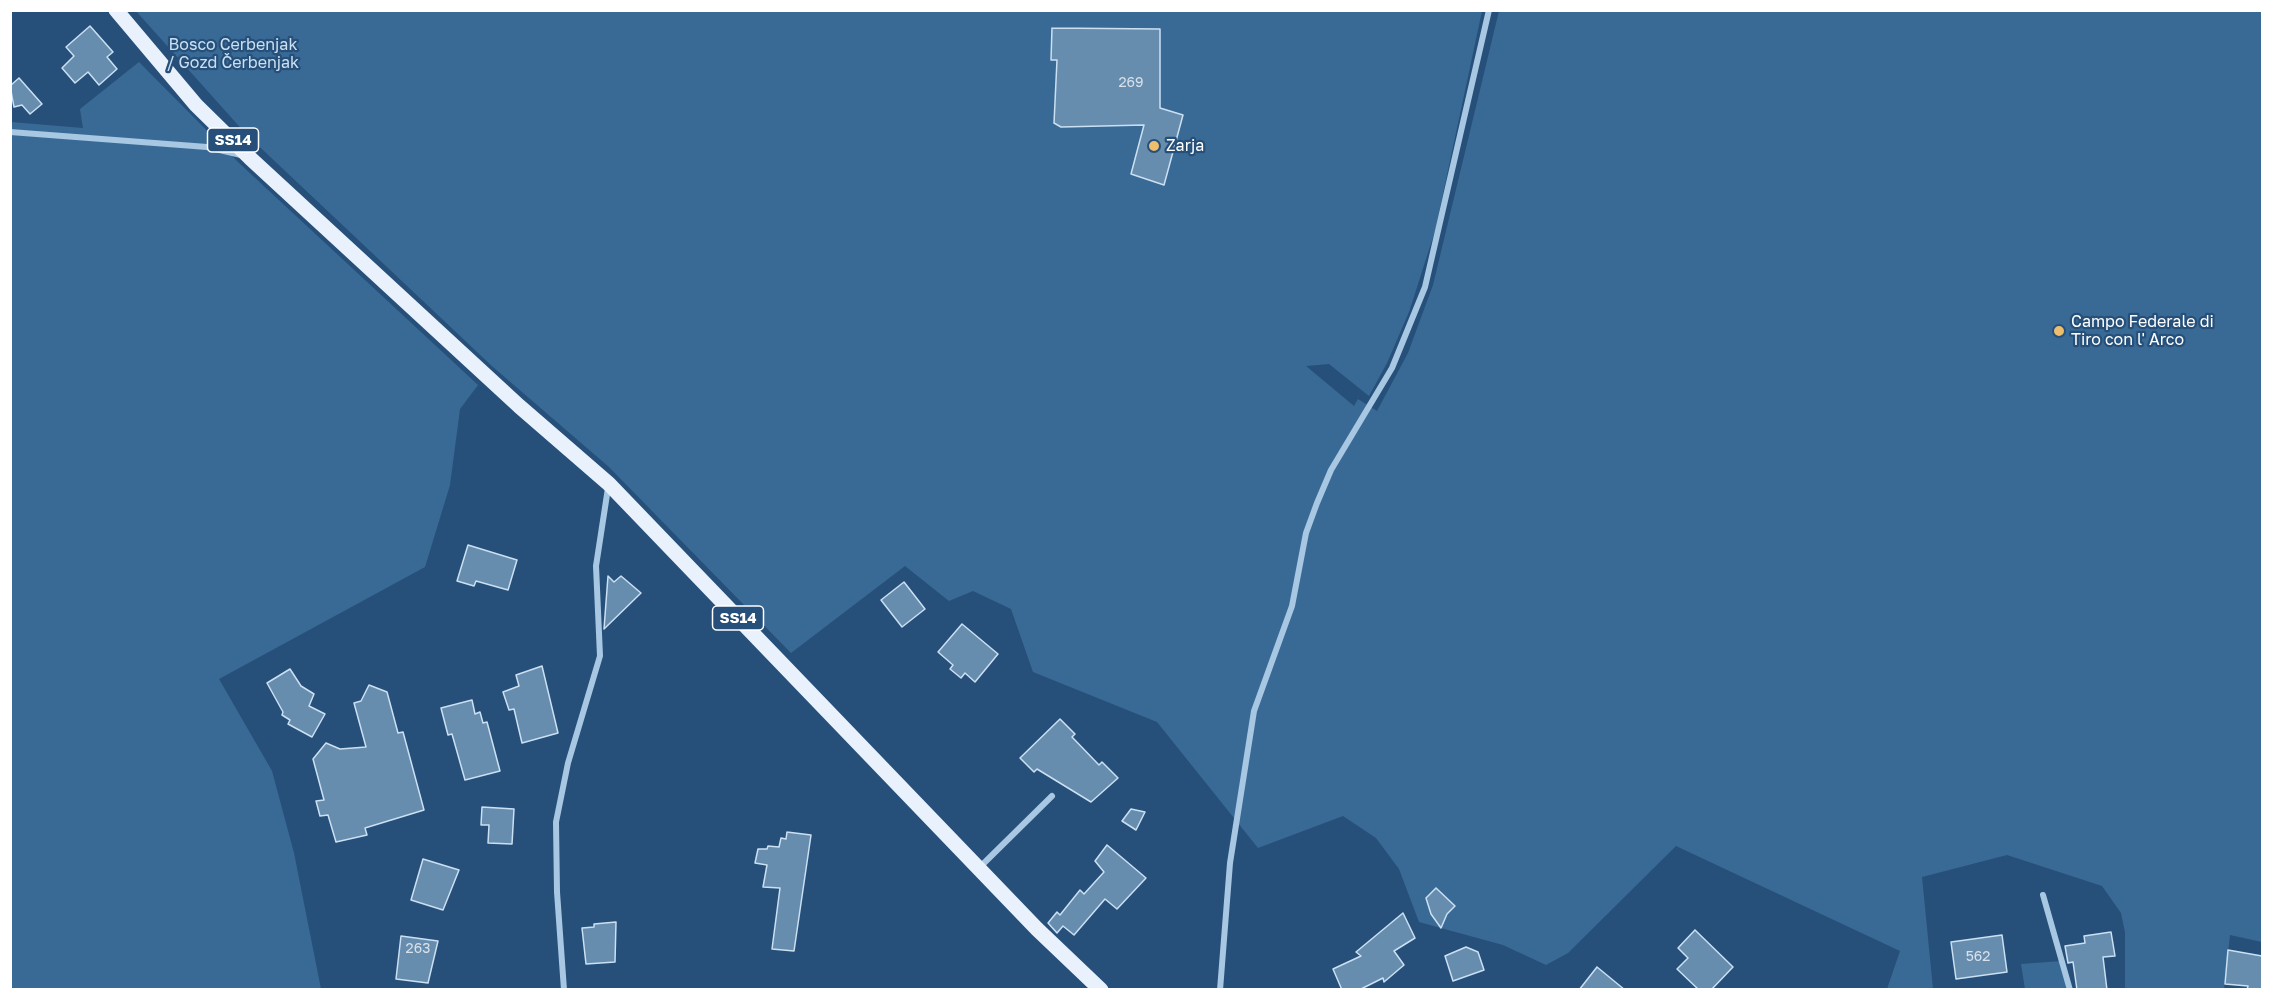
<!DOCTYPE html>
<meta charset="utf-8">
<style>
body{margin:0}
#map{position:relative;width:2273px;height:1000px;overflow:hidden;background:#265079;font-family:"Golos Text",sans-serif}
canvas{display:block}
.frame{position:absolute;inset:0;border:12px solid #fff;pointer-events:none}
</style>
<div id="map">
<canvas width="2273" height="1000"></canvas>
<div class="frame"></div>
</div>
<script>
const g = document.querySelector('canvas').getContext('2d');
g.lineJoin = 'round';
function fill(path, color) { g.fillStyle = color; g.fill(path, 'evenodd'); }
const toPath = rows => new Path2D(rows.map(r => 'M' + r).join(''));
function trace(path, color, width, dash) { g.strokeStyle = color; g.lineWidth = width; g.lineCap = dash ? 'butt' : 'round'; g.setLineDash(dash || []); g.stroke(path); }
function write(font, color, halo, rows, align = 'center') {
  g.font = font + ' "Golos Text",sans-serif'; g.lineWidth = 4.5; g.setLineDash([]); g.textBaseline = 'middle'; g.strokeStyle = halo; g.fillStyle = color; for (const [text, x, y, turn = 0] of rows) {
    g.save(); g.translate(x, y); g.rotate((+turn || 0) * Math.PI / 180); g.textAlign = isNaN(turn) ? turn : align; if (halo) g.strokeText(text, 0, 0); g.fillText(text, 0, 0); g.restore();
  }
}
fill(toPath([
 [136,11,1482,11,1435,231,1409,312,1387,363,1369,396,1329,364,1306,366,1354,406,1358,399,1377,411,1408,353,1433,285,1499,11,2262,11,2262,942,2230,935,2224,989,2125,989,2125,932,2121,913,2102,886,2007,855,1922,877,1933,989,1887,989,1900,951,1676,846,1568,953,1546,965,1503,945,1419,922,1399,869,1376,838,1343,816,1258,848,1157,722,1033,672,1011,609,973,591,949,601,905,566,791,653,609,467,493,367,246,134],
 [139,62,239,163,478,385,460,409,450,485,425,567,219,679,272,771,294,853,321,989,11,990,11,122,83,128,80,109],
 [2062,961,2069,989,2025,989,2021,964]
]), '#396a96');
const building = toPath([
 [90,26,113,52,107,57,117,69,99,85,88,72,75,83,62,68,74,56,66,47,90,26],
 [1052,28,1160,29,1160,108,1183,115,1164,185,1131,174,1144,125,1061,127,1054,123,1057,60,1051,60,1052,28],
 [19,78,42,104,30,114,22,105,14,107,10,86,19,78],
 [468,545,517,560,508,590,476,581,474,586,457,581,468,545],
 [608,576,614,582,621,576,641,593,604,629,608,576],
 [904,582,925,609,902,627,881,600,904,582],
 [962,624,998,654,975,682,965,673,961,678,950,669,953,665,938,652,962,624],
 [542,666,558,733,522,743,514,709,509,710,503,692,519,686,516,675,542,666],
 [290,669,301,686,314,694,309,706,325,714,312,737,288,724,290,720,282,715,283,712,267,683,290,669],
 [369,685,387,692,398,733,403,732,424,810,365,828,367,835,336,842,328,815,320,816,316,801,324,800,313,759,326,743,340,749,366,747,354,703,361,701,369,685],
 [472,700,475,714,480,712,483,723,487,722,500,771,465,780,452,734,448,735,441,708,472,700],
 [1060,719,1075,734,1072,737,1099,765,1102,762,1118,778,1091,802,1037,769,1034,772,1020,758,1060,719],
 [482,807,514,809,512,844,488,843,489,825,481,825,482,807],
 [1131,809,1145,812,1136,830,1122,821,1131,809],
 [787,832,811,835,794,951,772,949,780,888,763,887,767,865,755,863,758,849,767,849,768,846,779,847,781,838,786,839,787,832],
 [1107,845,1146,878,1117,909,1105,899,1074,935,1063,926,1057,933,1048,923,1057,912,1060,915,1080,890,1084,894,1104,872,1095,861,1107,845],
 [423,859,459,870,443,910,411,900,423,859],
 [1436,888,1455,906,1447,914,1441,928,1431,914,1426,898,1436,888],
 [1403,913,1415,938,1394,951,1404,965,1384,982,1383,978,1359,990,1342,990,1333,969,1361,956,1356,952,1403,913],
 [616,922,615,962,586,964,582,928,594,927,594,924,616,922],
 [1695,930,1733,967,1711,990,1699,990,1677,969,1688,958,1678,948,1695,930],
 [2111,932,2115,956,2103,957,2107,990,2077,990,2073,962,2068,963,2065,946,2085,943,2084,936,2111,932],
 [2002,935,2007,972,1956,979,1951,942,2002,935],
 [401,936,438,941,428,983,396,979,401,936],
 [1466,947,1478,952,1484,970,1453,981,1445,956,1466,947],
 [2228,950,2262,956,2262,990,2247,990,2248,986,2225,984,2228,950],
 [1597,967,1625,990,1579,990,1597,967]
]);
fill(building, '#668cae');
trace(building, '#cbe0f3', 1.5);
trace(toPath([
 [10,132,207,147,241,155],
 [980,867,1052,796],
 [2043,895,2070,990],
 [564,990,557,892,556,822,568,763,600,656,596,566,608,488],
 [1220,990,1230,863,1254,711,1292,606,1306,533,1317,503,1331,470,1392,368,1425,287,1489,10]
]), '#a8c7e3', 6);
trace(toPath([
 [116,10,196,105,250,158,519,406,609,484,1037,929,1101,990]
]), '#e8f1fc', 15);
for (const [x, y, r, color] of [
 [1154,146,6,"#ecbe6e"],
 [2059,331,6,"#ecbe6e"]
]) { const dot = new Path2D(); dot.arc(x, y, r, 0, 2 * Math.PI); g.fillStyle = color; g.fill(dot); trace(dot, '#265079', 2); }
write('14px', '#d9e2eb', null, [
 ["269",1131,83],
 ["263",418,949],
 ["562",1978,957]
]);
for (const [x, y, w] of [
 [233,140,51],
 [738,618,51]
]) { const box = new Path2D(); box.roundRect(x - w / 2, y - 12, w, 24, 4.5); g.fillStyle = '#265079'; g.fill(box); trace(box, '#fff', 1.5); }
write('bold 15px', '#fff', null, [
 ["SS14",233,140],
 ["SS14",738,618]
]);
write('16px', '#cbe0f3', '#265079', [
 ["Bosco Cerbenjak",233,45],
 ["/ Gozd Čerbenjak",233,63]
]);
write('16px', '#fff', '#265079', [
 ["Zarja",1166,146],
 ["Campo Federale di",2071,322],
 ["Tiro con l' Arco",2071,340]
], 'left');
</script>
